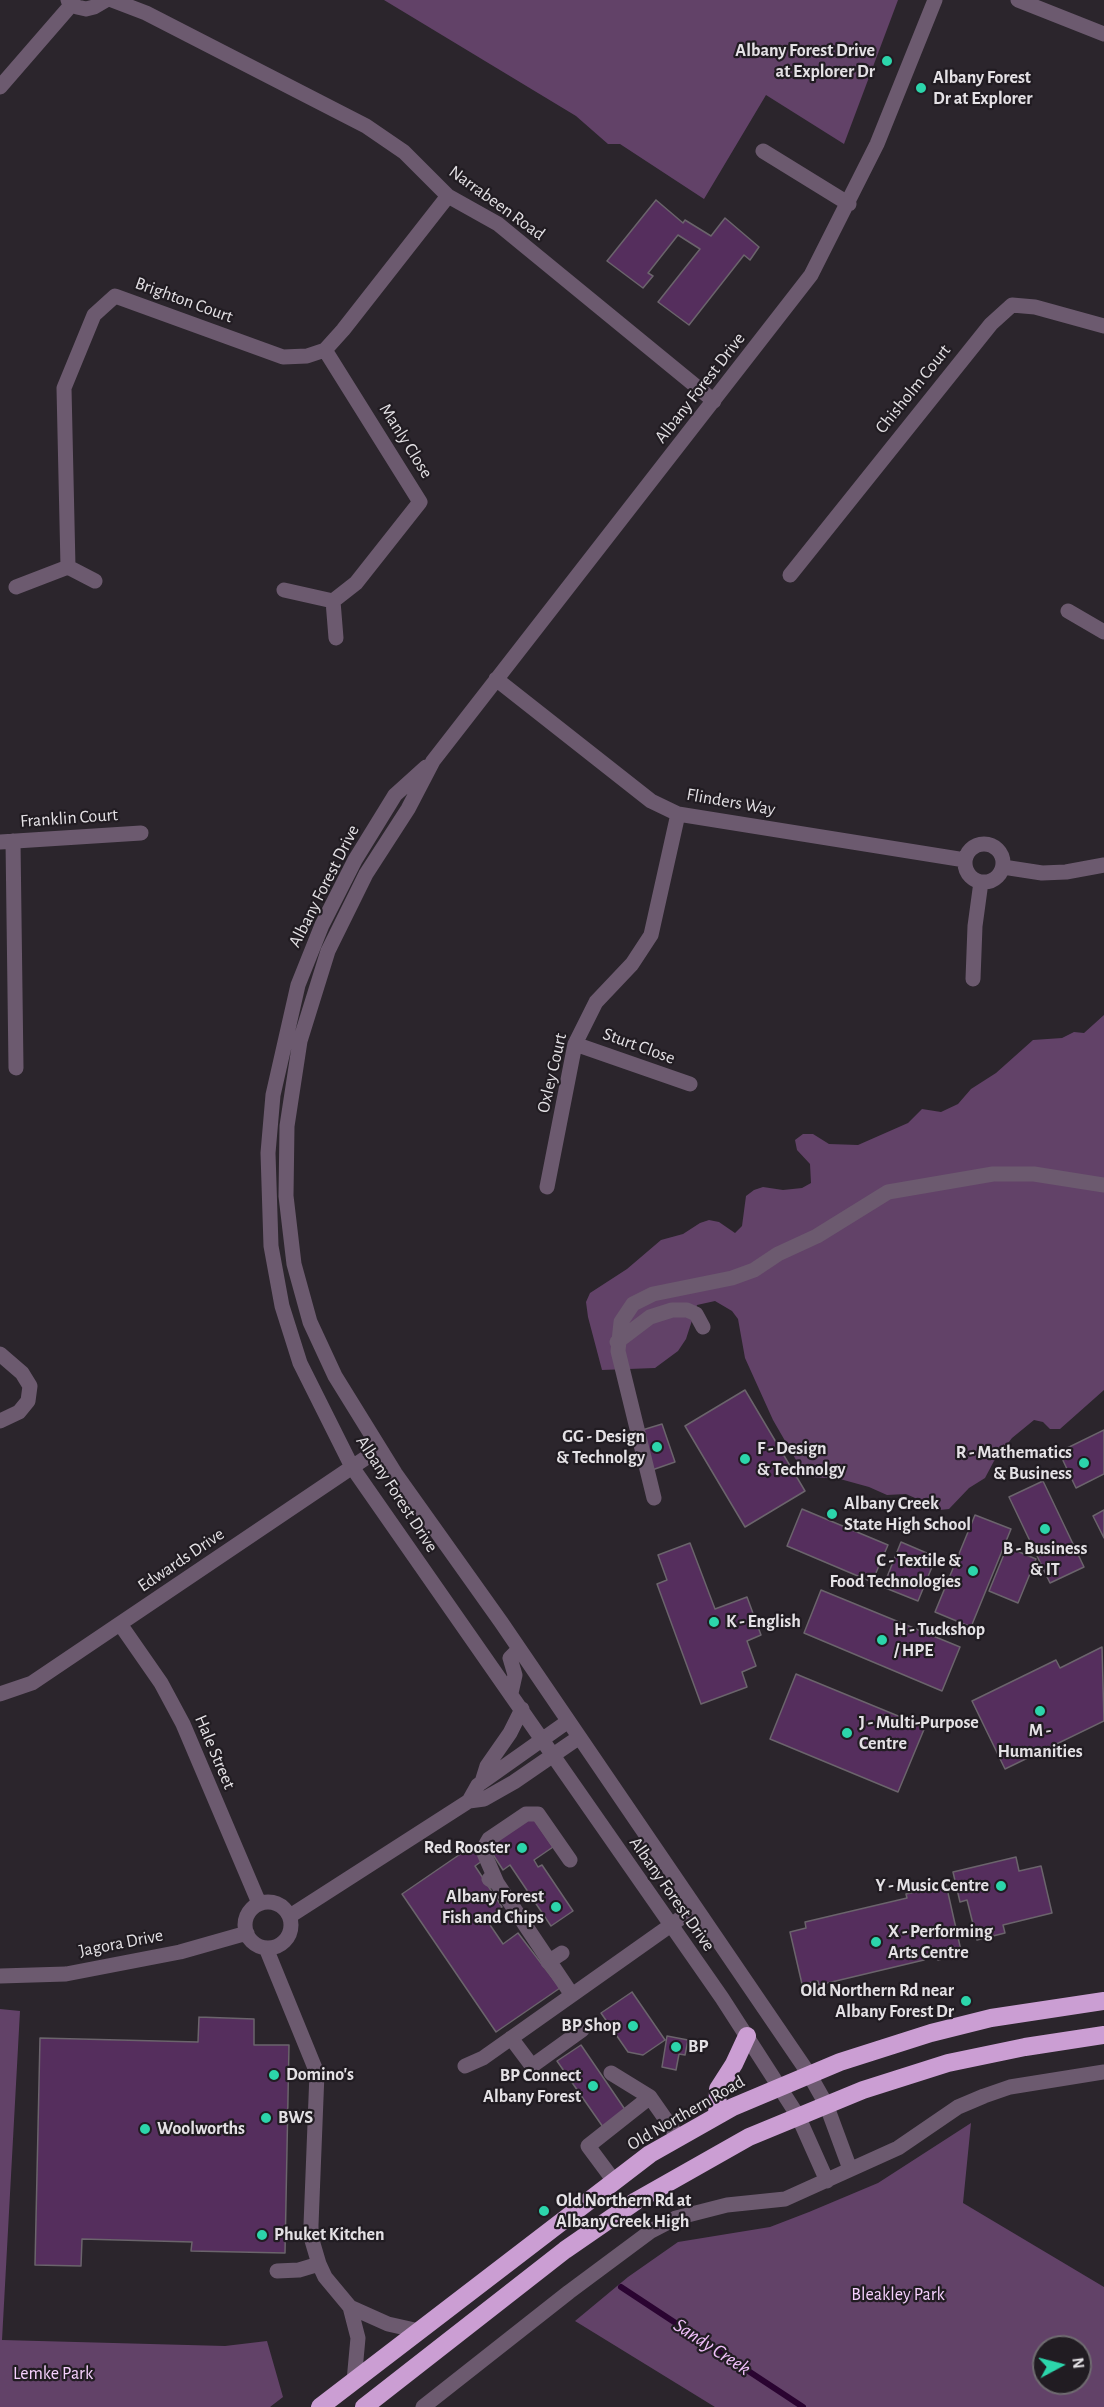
<!DOCTYPE html>
<style>
body{margin:0}
#map{position:relative;width:1104px;height:2407px;overflow:hidden;background:#2b252c;font-family:"Alegreya Sans",sans-serif}
canvas{display:block}
.north{position:absolute;left:1032px;top:2335px;width:60px;height:60px;box-sizing:border-box;background:#211c22;border:2px solid #6f6b70;border-radius:50%;rotate:83deg;font-size:16px;font-weight:700;line-height:24px;text-align:center;color:#e4e1e5}
.north::after{content:'';display:block;margin:auto;width:21px;height:27px;background:#2cd5ab;clip-path:polygon(50% 0,100% 100%,50% 72%,0 100%)}
</style>
<div id="map">
<canvas width="1104" height="2407"></canvas>
<div class="north">N</div>
</div>
<script>
const g = document.querySelector('canvas').getContext('2d');
g.lineJoin = 'round';
function fill(path, color) { g.fillStyle = color; g.fill(path, 'evenodd'); }
const toPath = rows => new Path2D(rows.map(r => 'M' + r).join(''));
function trace(path, color, width, dash) { g.strokeStyle = color; g.lineWidth = width; g.lineCap = dash ? 'butt' : 'round'; g.setLineDash(dash || []); g.stroke(path); }
function write(font, color, halo, rows, align = 'center') {
  g.font = font + ' "Alegreya Sans",sans-serif'; g.lineWidth = 4.5; g.setLineDash([]); g.textBaseline = 'middle'; g.strokeStyle = halo; g.fillStyle = color; for (const [text, x, y, turn = 0] of rows) {
    g.save(); g.translate(x, y); g.rotate((+turn || 0) * Math.PI / 180); g.textAlign = isNaN(turn) ? turn : align; if (halo) g.strokeText(text, 0, 0); g.fillText(text, 0, 0); g.restore();
  }
}
fill(toPath([
 [384,0,898,0,844,144,766,95,704,199,620,144,608,144,576,116],
 [1104,1015,1104,1390,1060,1429,1050,1429,1043,1422,1034,1420,1012,1438,994,1461,985,1478,969,1488,949,1509,930,1511,915,1498,906,1494,887,1495,869,1487,840,1479,811,1477,803,1472,773,1420,745,1358,738,1319,732,1311,715,1301,697,1305,686,1339,678,1351,655,1368,602,1370,588,1317,586,1302,590,1293,627,1269,661,1240,683,1234,700,1223,709,1220,719,1222,735,1233,742,1226,746,1196,754,1190,763,1187,783,1190,802,1188,811,1183,810,1164,797,1150,795,1140,803,1134,813,1134,829,1144,858,1145,908,1123,922,1109,941,1112,958,1104,971,1089,996,1073,1033,1040,1062,1038,1074,1032,1084,1033],
 [0,2009,20,2011,2,2340,225,2346,267,2341,283,2397,270,2407,0,2407],
 [971,2123,963,2203,1104,2287,1104,2407,715,2407,575,2321,628,2277,678,2242,770,2227,809,2212,878,2183],
 [1044,2347,1080,2347,1080,2383,1044,2383]
]), '#624268');
trace(toPath([
 [621,2287,803,2407]
]), '#2a0431', 6);
const building = toPath([
 [656,200,683,223,685,220,711,236,725,218,759,247,750,260,744,255,689,325,658,302,700,249,678,235,648,273,653,276,643,288,607,261,656,200],
 [745,1390,805,1491,745,1527,685,1426,745,1390],
 [662,1424,675,1462,652,1470,639,1431,662,1424],
 [1104,1430,1104,1474,1076,1488,1059,1452,1104,1430],
 [1043,1481,1084,1567,1050,1583,1009,1497,1043,1481],
 [802,1509,888,1545,872,1582,787,1546,802,1509],
 [1104,1510,1104,1538,1093,1516,1104,1510],
 [975,1515,1011,1529,971,1627,935,1612,975,1515],
 [901,1542,936,1557,918,1601,883,1587,901,1542],
 [690,1543,715,1609,747,1597,761,1635,747,1641,756,1666,742,1672,747,1687,701,1704,657,1584,667,1580,658,1555,690,1543],
 [1007,1547,1036,1559,1018,1603,989,1591,1007,1547],
 [821,1590,960,1647,942,1691,804,1633,821,1590],
 [1102,1647,1104,1721,1005,1769,972,1701,1056,1660,1060,1668,1102,1647],
 [796,1674,925,1727,898,1792,770,1739,796,1674],
 [532,1816,553,1847,534,1860,538,1867,542,1865,573,1911,551,1926,510,1865,503,1870,492,1853,497,1850,492,1844,532,1816],
 [472,1846,482,1861,475,1866,502,1907,486,1919,503,1944,518,1933,560,1988,496,2032,402,1894,472,1846],
 [1016,1857,1019,1871,1041,1866,1052,1913,1003,1925,1005,1933,977,1940,967,1900,960,1902,953,1872,1016,1857],
 [946,1884,962,1955,938,1960,936,1952,923,1955,924,1960,819,1985,818,1981,802,1984,790,1932,806,1928,805,1922,907,1898,906,1894,946,1884],
 [632,1992,665,2040,643,2055,628,2052,601,2013,632,1992],
 [199,2017,254,2019,254,2045,289,2045,285,2253,191,2251,192,2242,82,2239,81,2266,35,2265,40,2038,198,2042,199,2017],
 [667,2036,688,2040,685,2055,679,2054,676,2070,662,2067,667,2036],
 [581,2045,626,2111,603,2127,557,2061,581,2045]
]);
fill(building, '#552e5d');
trace(building, '#6b646c', 1.5);
trace(toPath([
 [68,0,77,7,86,9,94,7,106,0],
 [112,0,146,13,366,126,404,152,448,196,498,224,714,401],
 [1018,0,1104,34],
 [0,87,72,4],
 [763,151,849,204],
 [325,350,420,502,356,583,333,601],
 [68,567,64,388,94,315,115,296,283,357,307,356,325,350,343,330,448,196],
 [790,575,991,324,1012,305,1035,307,1104,326],
 [16,587,68,567,95,581],
 [284,590,333,601,336,638],
 [1068,611,1104,632],
 [496,679,651,801,678,814,965,860],
 [426,767,395,795,355,860,322,925,298,985,273,1095,268,1153,271,1246,282,1306,300,1363,352,1467,722,1998,798,2116,827,2181],
 [13,841,16,1068],
 [0,842,141,833],
 '965 863a19 19 0 1 1 38 0a19 19 0 1 1-38 0Z',
 [1003,867,1042,873,1066,872,1104,865],
 [973,979,975,926,981,882],
 [575,1044,690,1084],
 [547,1187,575,1044,596,1002,632,964,651,935,678,814],
 [617,1342,650,1317,672,1310,687,1310,696,1314,703,1327],
 [0,1354,22,1373,30,1386,28,1401,19,1412,0,1421],
 [654,1498,618,1351,621,1322,633,1304,653,1294,732,1278,754,1270,778,1254,817,1236,888,1192,993,1174,1034,1174,1104,1185],
 [120,1624,161,1683,183,1724,259,1903],
 [511,1693,515,1675,510,1658,519,1649],
 [0,1694,32,1683,379,1449],
 [482,1782,487,1766,510,1733,522,1709],
 [469,1801,478,1785,567,1722],
 [489,1879,497,1883,572,1995],
 [497,1883,484,1853,485,1846,489,1839,526,1814,538,1814,570,1860],
 '245 1925a23 23 0 1 1 46 0a23 23 0 1 1-46 0Z',
 [290,1916,469,1801,484,1799,514,1782,578,1738],
 [266,1948,317,2073,311,2225,311,2237,319,2264,325,2277,350,2307,388,2324,419,2331],
 [548,1962,562,1953],
 [0,1976,66,1974,180,1952,247,1933],
 [511,2038,532,2066,582,2030],
 [465,2066,483,2058,695,1908],
 [611,2073,650,2097,678,2137],
 [850,2169,826,2104,809,2074,501,1622,395,1473,335,1376,310,1322,294,1264,286,1196,287,1126,300,1041,328,951,366,874,408,809,433,761,811,275,877,144,935,0],
 [614,2181,588,2146,650,2097],
 [277,2271,299,2270,319,2264],
 [350,2307,358,2338,354,2381],
 [423,2407,569,2292,651,2231,676,2218,727,2205,785,2199,898,2148,958,2107,984,2096,1010,2087,1104,2072]
]), '#6c5a6f', 15);
trace(toPath([
 [717,2115,718,2089,734,2064,747,2036],
 [320,2407,650,2154,733,2107,840,2062,931,2033,991,2018,1104,2001],
 [364,2407,565,2250,636,2201,749,2137,863,2090,948,2063,1025,2047,1104,2035]
]), '#cb9ed3', 18);
for (const [x, y, r, color] of [
 [887,61,6,"#2cd5ab"],
 [921,88,6,"#2cd5ab"],
 [657,1447,6,"#2cd5ab"],
 [745,1459,6,"#2cd5ab"],
 [1084,1463,6,"#2cd5ab"],
 [832,1514,6,"#2cd5ab"],
 [1045,1529,6,"#2cd5ab"],
 [973,1571,6,"#2cd5ab"],
 [714,1622,6,"#2cd5ab"],
 [882,1640,6,"#2cd5ab"],
 [1040,1711,6,"#2cd5ab"],
 [847,1733,6,"#2cd5ab"],
 [522,1848,6,"#2cd5ab"],
 [1001,1886,6,"#2cd5ab"],
 [556,1907,6,"#2cd5ab"],
 [876,1942,6,"#2cd5ab"],
 [966,2001,6,"#2cd5ab"],
 [633,2026,6,"#2cd5ab"],
 [676,2047,6,"#2cd5ab"],
 [274,2075,6,"#2cd5ab"],
 [593,2086,6,"#2cd5ab"],
 [266,2118,6,"#2cd5ab"],
 [145,2129,6,"#2cd5ab"],
 [544,2211,6,"#2cd5ab"],
 [262,2235,6,"#2cd5ab"]
]) { const dot = new Path2D(); dot.arc(x, y, r, 0, 2 * Math.PI); g.fillStyle = color; g.fill(dot); trace(dot, '#211c22', 2); }
write('bold 18px', '#e4e1e5', '#211c22', [
 ["Albany Forest Drive",875,51,"right"],
 ["at Explorer Dr",875,72,"right"],
 ["Albany Forest",933,78],
 ["Dr at Explorer",933,99],
 ["GG - Design",645,1437,"right"],
 ["& Technolgy",645,1458,"right"],
 ["F - Design",757,1449],
 ["& Technolgy",757,1470],
 ["R - Mathematics",1072,1453,"right"],
 ["& Business",1072,1474,"right"],
 ["Albany Creek",844,1504],
 ["State High School",844,1525],
 ["B - Business",1045,1549,"center"],
 ["& IT",1045,1570,"center"],
 ["C - Textile &",961,1561,"right"],
 ["Food Technologies",961,1582,"right"],
 ["K - English",726,1622],
 ["H - Tuckshop",894,1630],
 ["/ HPE",894,1651],
 ["J - Multi-Purpose",859,1723],
 ["Centre",859,1744],
 ["M -",1040,1731,"center"],
 ["Humanities",1040,1752,"center"],
 ["Red Rooster",510,1848,"right"],
 ["Y - Music Centre",989,1886,"right"],
 ["Albany Forest",544,1897,"right"],
 ["Fish and Chips",544,1918,"right"],
 ["X - Performing",888,1932],
 ["Arts Centre",888,1953],
 ["Old Northern Rd near",954,1991,"right"],
 ["Albany Forest Dr",954,2012,"right"],
 ["BP Shop",621,2026,"right"],
 ["BP",688,2047],
 ["Domino's",286,2075],
 ["BP Connect",581,2076,"right"],
 ["Albany Forest",581,2097,"right"],
 ["BWS",278,2118],
 ["Woolworths",157,2129],
 ["Old Northern Rd at",556,2201],
 ["Albany Creek High",556,2222],
 ["Phuket Kitchen",274,2235]
], 'left');
write('18px', '#e4e1e5', '#211c22', [
 ["Narrabeen Road",497,203,36],
 ["Brighton Court",184,300,20],
 ["Albany Forest Drive",700,388,-52],
 ["Chisholm Court",913,389,-51],
 ["Manly Close",406,441,58],
 ["Flinders Way",731,802,10],
 ["Franklin Court",69,818,-4],
 ["Albany Forest Drive",324,886,-63],
 ["Sturt Close",639,1046,20],
 ["Oxley Court",552,1073,-77],
 ["Albany Forest Drive",397,1494,57],
 ["Edwards Drive",181,1560,-34],
 ["Hale Street",215,1752,67],
 ["Albany Forest Drive",672,1894,55],
 ["Jagora Drive",121,1943,-11],
 ["Old Northern Road",686,2113,-30]
]);
write('18px', '#f7d1fe', '#211c22', [
 ["Bleakley Park",898,2295],
 ["Lemke Park",53,2374]
]);
write('italic 20px', '#f1c0fb', '#211c22', [
 ["Sandy Creek",712,2347,33]
]);
</script>
